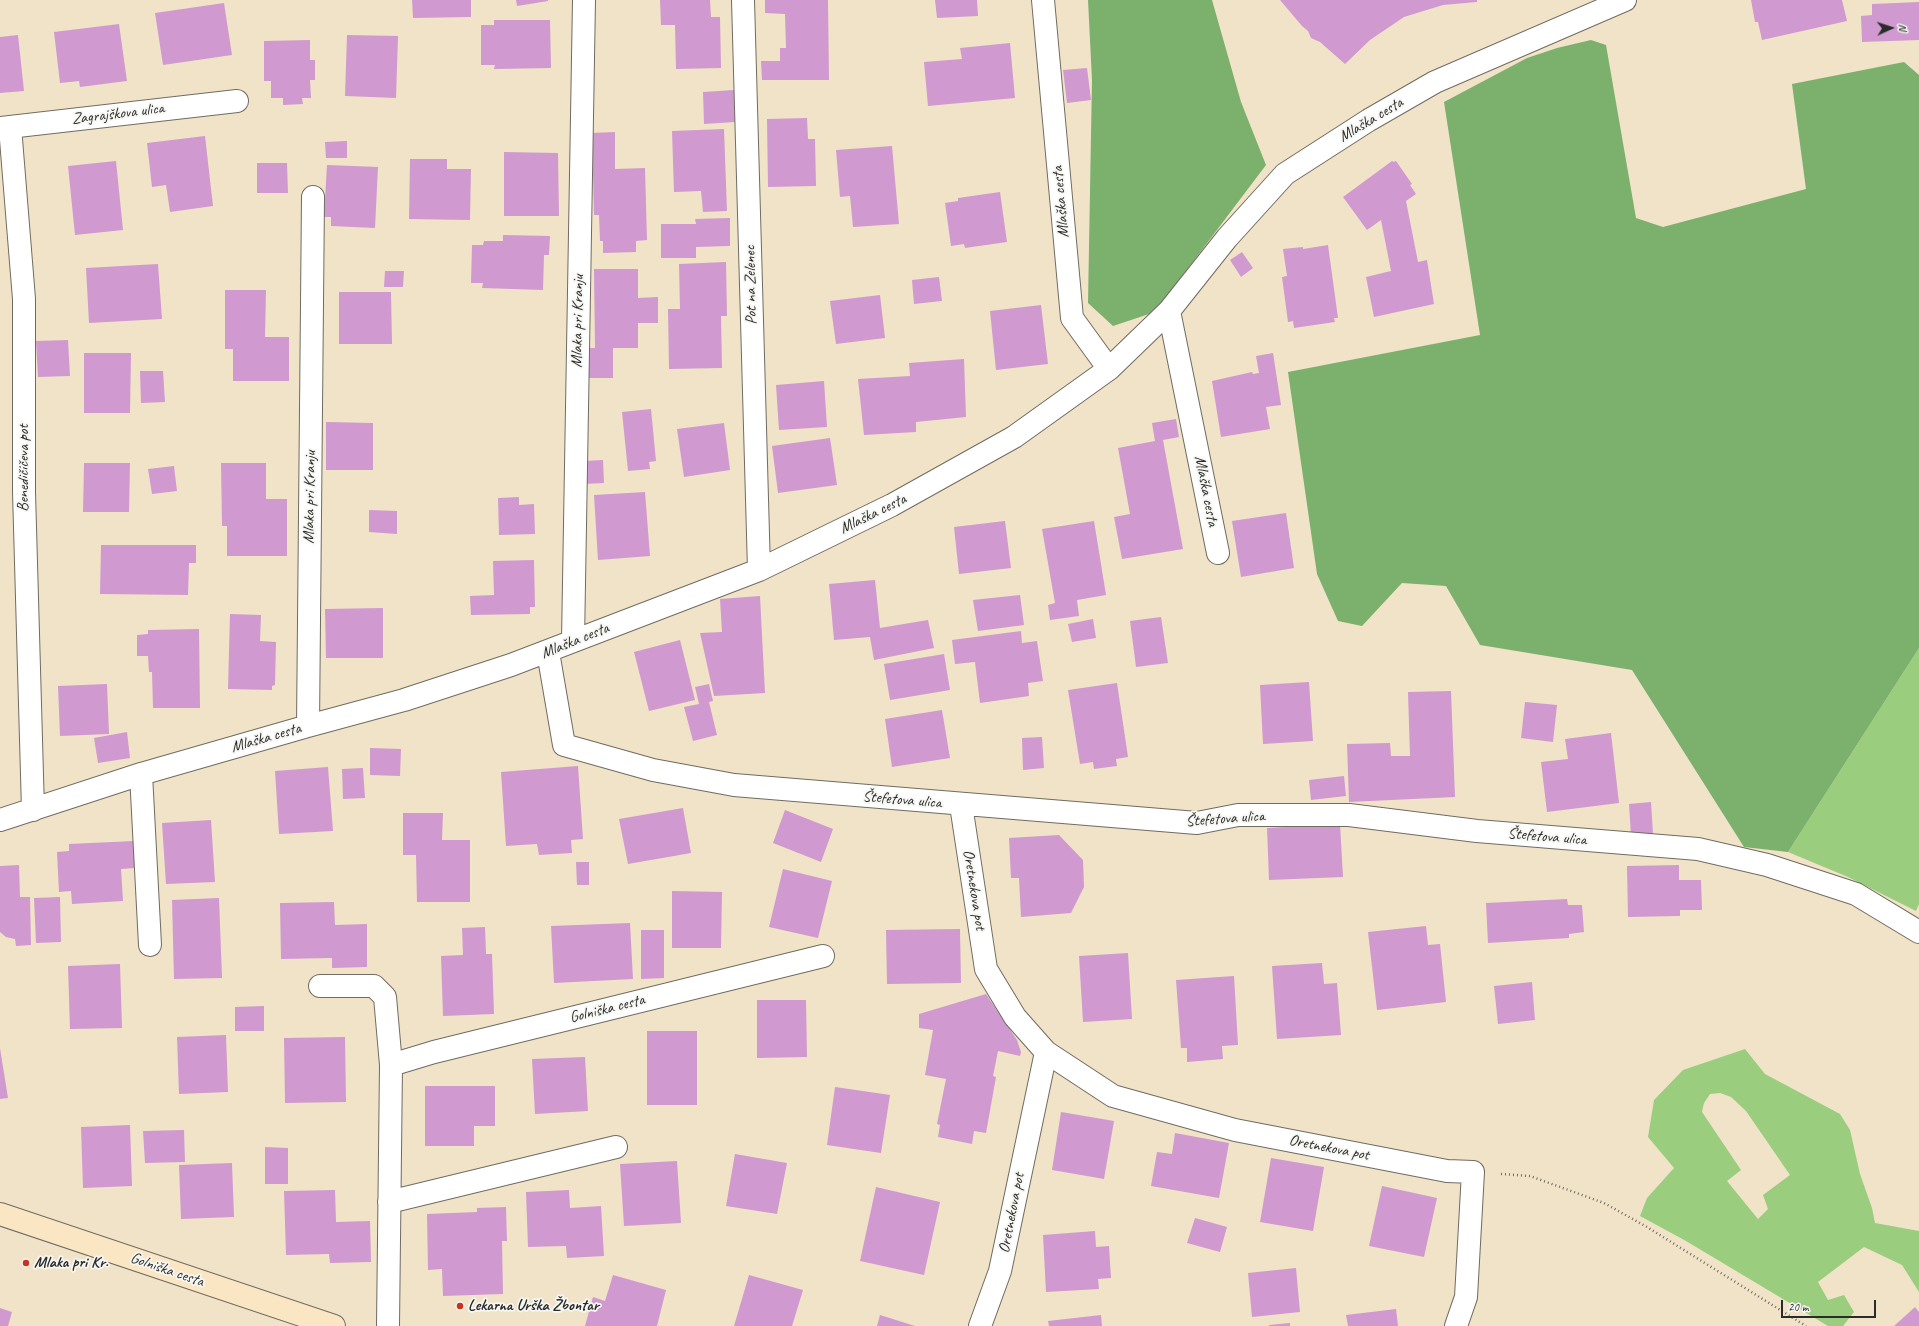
<!DOCTYPE html>
<meta charset="utf-8">
<style>
body{margin:0}
#map{position:relative;width:1919px;height:1326px;overflow:hidden;background:#f1e3c8;font-family:Caveat,sans-serif}
canvas{display:block}
.north{position:absolute;left:1871px;top:8px;width:40px;height:40px;-webkit-text-stroke:3px #f6f6f2;paint-order:stroke;rotate:87deg;font-size:11px;font-weight:700;line-height:16px;text-align:center;color:#2b2b2b}
.north::after{content:'';display:block;margin:auto;width:14px;height:18px;background:#2b2b2b;clip-path:polygon(50% 0,100% 100%,50% 72%,0 100%)}
.scale{position:absolute;left:1781px;top:1300px;width:95px;height:18px;box-sizing:border-box;border:2px solid #2b2b2b;border-top:0;padding-left:5px;font-size:12px;line-height:14px;white-space:nowrap;color:#2b2b2b;-webkit-text-stroke:3px #f6f6f2;paint-order:stroke}
</style>
<div id="map">
<canvas width="1919" height="1326"></canvas>
<div class="north">N</div>
<div class="scale">20 m</div>
</div>
<script>
const g = document.querySelector('canvas').getContext('2d');
g.lineJoin = 'round';
function fill(path, color) { g.fillStyle = color; g.fill(path, 'evenodd'); }
const toPath = rows => new Path2D(rows.map(r => 'M' + r).join(''));
function trace(path, color, width, dash) { g.strokeStyle = color; g.lineWidth = width; g.lineCap = dash ? 'butt' : 'round'; g.setLineDash(dash || []); g.stroke(path); }
function write(font, color, halo, rows, align = 'center') {
  g.font = font + ' Caveat,sans-serif'; g.lineWidth = 3.5; g.setLineDash([]); g.textBaseline = 'middle'; g.strokeStyle = halo; g.fillStyle = color; for (const [text, x, y, turn = 0] of rows) {
    g.save(); g.translate(x, y); g.rotate((+turn || 0) * Math.PI / 180); g.textAlign = isNaN(turn) ? turn : align; if (halo) g.strokeText(text, 0, 0); g.fillText(text, 0, 0); g.restore();
  }
}
fill(toPath([
 [1919,648,1919,904,1916,911,1848,877,1788,852],
 [1745,1049,1765,1074,1840,1114,1850,1130,1860,1174,1872,1208,1875,1223,1919,1231,1919,1292,1902,1265,1864,1247,1818,1282,1828,1300,1844,1295,1854,1312,1843,1326,1828,1326,1686,1241,1640,1216,1647,1198,1674,1168,1648,1137,1654,1100,1683,1070],
 [1720,1093,1731,1097,1746,1111,1790,1175,1763,1195,1768,1209,1758,1219,1727,1181,1741,1170,1702,1112,1704,1103,1710,1094]
]), '#9acd7e');
fill(toPath([
 [1088,0,1212,0,1241,102,1266,165,1155,312,1113,326,1088,303,1092,80],
 [1591,40,1606,45,1636,218,1663,227,1806,189,1792,84,1904,62,1919,75,1919,648,1788,852,1744,847,1632,670,1480,645,1446,586,1402,583,1362,626,1338,621,1317,574,1288,372,1480,335,1444,102,1527,58,1557,48]
]), '#7bb06d');
fill(toPath([
 [412,0,471,0,471,17,413,18],
 [516,0,548,0,548,1,517,6],
 [660,0,710,0,711,17,720,17,721,68,676,69,675,25,661,25],
 [765,0,828,0,829,80,762,80,761,61,780,61,780,48,786,48,785,14,765,13],
 [935,0,977,0,978,16,937,18],
 [1280,0,1477,0,1477,2,1443,5,1404,17,1370,40,1345,64,1320,42,1311,38,1308,31,1302,26],
 [1751,0,1842,0,1847,21,1762,40,1758,22,1755,22],
 [1919,2,1919,40,1862,42,1861,16,1872,15,1872,4],
 [224,3,232,55,163,65,155,13],
 [494,20,550,20,551,68,494,69,495,65,481,65,481,25,494,25],
 [119,24,127,81,80,87,79,81,60,83,54,32],
 [18,35,24,91,0,93,0,37],
 [347,35,398,36,396,98,345,96],
 [310,40,310,60,315,60,315,80,310,80,311,98,302,98,303,104,283,105,283,98,271,98,271,81,264,81,264,41],
 [1010,43,1015,98,928,106,924,62,962,59,960,48],
 [1087,68,1091,100,1067,103,1063,70],
 [734,90,735,122,704,124,703,92],
 [807,118,808,139,815,139,816,186,768,187,767,119],
 [724,129,727,211,703,212,701,191,674,192,672,131],
 [615,132,615,169,645,168,647,240,636,241,636,252,603,253,603,241,600,241,599,215,594,215,592,133],
 [205,136,213,206,170,212,166,185,152,187,147,143],
 [347,141,347,158,326,158,325,142],
 [892,146,899,224,853,227,850,196,840,197,836,150],
 [504,152,558,153,559,216,504,216],
 [410,159,447,159,447,169,471,169,470,220,409,219],
 [116,161,123,230,75,235,68,166],
 [1392,161,1394,162,1396,161,1412,184,1410,185,1416,194,1406,201,1418,262,1427,260,1434,304,1374,317,1366,277,1391,271,1381,220,1367,230,1343,197],
 [257,163,287,163,288,193,257,193],
 [327,165,378,167,375,228,331,226,331,217,324,217],
 [1000,192,1007,242,965,248,964,244,951,246,945,203,958,201,958,198],
 [730,218,730,246,696,247,696,258,661,258,661,224,696,224,695,219],
 [503,235,550,236,549,255,544,255,543,290,482,288,483,283,471,283,472,245,483,245,484,241,503,241],
 [1328,245,1338,318,1334,318,1335,322,1294,328,1293,321,1288,322,1282,277,1287,276,1283,249,1303,247,1303,249],
 [1242,252,1253,268,1241,277,1230,260],
 [726,262,727,316,721,316,722,368,669,369,668,309,680,309,679,264],
 [158,264,162,319,89,323,86,268],
 [594,269,638,269,638,298,658,297,658,323,638,323,638,348,613,348,613,378,586,378,585,348,595,348],
 [385,271,404,271,403,287,384,287],
 [939,277,942,301,914,304,912,280],
 [225,290,266,290,265,337,289,337,289,381,233,381,233,349,225,349],
 [339,292,391,292,392,344,339,344],
 [880,295,885,338,836,344,830,301],
 [1041,305,1048,364,996,370,990,311],
 [68,340,70,376,38,377,36,341],
 [84,353,131,353,130,413,84,413],
 [1273,353,1281,405,1266,407,1270,429,1221,437,1212,381,1252,372,1253,374,1259,373,1256,356],
 [964,359,966,417,916,422,916,432,864,435,858,379,910,376,909,363],
 [140,371,163,371,165,402,141,403],
 [824,381,827,427,779,430,776,385],
 [651,409,656,461,649,462,650,469,628,471,622,412],
 [1176,419,1179,437,1163,440,1183,549,1122,559,1114,517,1130,514,1118,448,1155,441,1152,423],
 [326,422,373,423,373,470,326,470],
 [724,423,730,470,684,477,677,429],
 [830,438,837,485,778,493,772,446],
 [603,460,604,483,584,484,583,461],
 [84,463,130,463,129,512,83,512],
 [221,463,266,463,266,499,287,499,287,556,227,556,227,526,222,526],
 [174,466,177,491,152,494,148,469],
 [645,492,650,556,598,560,594,495],
 [519,497,519,505,534,504,535,534,499,535,498,498],
 [369,510,397,511,397,534,369,532],
 [1286,513,1294,568,1241,577,1232,521],
 [1005,521,1011,568,959,574,954,527],
 [1094,521,1106,595,1077,600,1079,616,1050,620,1048,605,1055,603,1042,529],
 [101,545,196,545,196,563,189,563,188,595,100,594],
 [534,560,535,607,530,607,530,614,471,615,470,596,494,595,493,561],
 [875,580,880,628,928,620,934,648,874,660,870,637,834,640,829,584],
 [1020,595,1024,625,978,631,973,600],
 [760,596,765,693,714,696,700,633,722,632,720,599],
 [383,608,383,658,326,658,325,609],
 [230,614,261,615,260,641,276,642,275,685,272,686,272,690,228,689],
 [1161,617,1168,663,1136,667,1130,621],
 [1093,619,1096,638,1072,642,1068,624],
 [199,629,200,708,153,708,152,672,149,672,148,656,137,656,137,635,148,634,148,630],
 [1021,631,1022,643,1037,641,1043,681,1028,683,1029,696,980,703,975,662,955,664,952,640],
 [680,640,695,700,649,711,634,652],
 [944,654,950,690,890,700,884,664],
 [1309,682,1313,741,1263,744,1260,685],
 [1117,683,1128,757,1116,759,1117,766,1094,769,1093,762,1080,764,1068,690],
 [107,684,109,734,60,736,58,686],
 [709,684,713,701,709,702,717,735,693,741,684,707,699,704,695,687],
 [1451,691,1455,797,1349,802,1347,744,1390,743,1391,756,1410,756,1408,692],
 [1525,702,1557,705,1553,742,1521,738],
 [942,710,950,758,892,767,885,719],
 [127,732,130,758,98,763,94,738],
 [1611,733,1619,803,1547,812,1541,762,1568,759,1565,739],
 [1042,737,1044,768,1023,770,1022,738],
 [370,748,401,749,400,776,370,775],
 [578,766,583,839,571,840,572,853,539,855,537,844,506,846,501,772],
 [328,767,333,831,279,834,275,771],
 [363,768,365,798,343,799,342,769],
 [1344,776,1346,796,1311,800,1309,780],
 [1651,802,1653,834,1631,835,1629,804],
 [683,808,691,853,628,864,619,819],
 [785,810,833,829,821,862,773,843],
 [403,813,443,813,442,840,470,840,470,902,417,902,416,855,403,855],
 [211,820,215,882,166,884,162,823],
 [1340,824,1343,877,1269,880,1267,828],
 [1059,835,1083,860,1084,887,1071,913,1021,917,1019,878,1011,878,1009,838],
 [134,841,135,868,121,869,123,901,72,904,71,891,59,892,57,852,69,851,69,844],
 [576,862,589,862,589,885,577,885],
 [19,865,20,897,30,897,31,945,16,946,15,939,6,937,0,932,0,866],
 [1679,865,1679,880,1701,880,1702,910,1680,910,1680,916,1628,917,1627,866],
 [783,869,832,881,818,938,769,927],
 [672,891,722,892,721,948,672,948],
 [60,897,61,942,36,943,34,898],
 [219,898,222,978,174,979,172,900],
 [1567,899,1568,905,1582,905,1584,932,1569,934,1569,938,1488,943,1486,903],
 [334,902,335,925,367,924,367,967,332,968,332,958,281,959,280,903],
 [630,923,633,979,554,983,551,926],
 [1426,926,1428,945,1440,944,1446,1002,1377,1010,1368,932],
 [485,927,486,954,492,954,494,1014,443,1016,441,956,463,955,462,928],
 [960,929,961,983,887,984,886,930],
 [641,930,664,930,664,978,641,979],
 [1128,953,1132,1019,1083,1022,1079,956],
 [1322,963,1324,984,1337,983,1341,1035,1277,1039,1272,966],
 [120,964,122,1028,70,1029,68,966],
 [1234,976,1238,1045,1222,1046,1223,1059,1187,1062,1187,1048,1181,1048,1176,980],
 [1532,982,1535,1020,1498,1024,1494,986],
 [986,994,1017,1040,1021,1052,1020,1056,998,1051,993,1076,996,1077,986,1133,974,1131,972,1144,938,1137,940,1125,937,1124,946,1079,925,1075,933,1030,919,1028,919,1014],
 [757,1000,806,1000,807,1057,757,1058],
 [264,1006,264,1031,235,1031,235,1007],
 [647,1031,697,1031,697,1105,647,1105],
 [226,1035,228,1092,179,1094,177,1037],
 [345,1037,346,1102,285,1103,284,1038],
 [0,1048,8,1098,0,1099],
 [585,1057,588,1111,535,1114,532,1059],
 [425,1086,495,1086,495,1126,474,1126,474,1146,425,1146],
 [835,1087,890,1095,881,1153,827,1145],
 [1061,1112,1114,1121,1104,1179,1052,1170],
 [130,1125,132,1186,83,1188,81,1127],
 [184,1130,185,1162,145,1163,143,1131],
 [1175,1133,1229,1143,1219,1198,1151,1186,1157,1152,1172,1154],
 [265,1147,288,1148,288,1184,265,1184],
 [735,1154,787,1163,777,1214,726,1206],
 [1271,1158,1324,1167,1313,1231,1260,1222],
 [677,1161,681,1223,624,1226,620,1164],
 [232,1163,234,1217,181,1219,179,1165],
 [1382,1186,1437,1198,1424,1257,1369,1246],
 [876,1187,940,1202,924,1275,860,1261],
 [335,1190,336,1222,370,1221,371,1262,330,1263,329,1254,286,1255,284,1191],
 [569,1190,570,1208,601,1206,604,1256,567,1258,566,1246,528,1247,526,1192],
 [506,1207,507,1241,502,1241,503,1294,443,1296,442,1269,428,1270,427,1214,477,1212,477,1208],
 [1195,1218,1227,1227,1220,1252,1187,1243],
 [1095,1231,1096,1247,1109,1246,1111,1278,1098,1279,1099,1289,1046,1292,1043,1235],
 [1296,1268,1300,1312,1252,1317,1248,1273],
 [613,1275,666,1290,657,1326,585,1326,593,1297,605,1301],
 [749,1275,803,1290,792,1326,734,1326],
 [1915,1307,1919,1312,1919,1326,1894,1326],
 [0,1308,12,1312,8,1326,0,1326],
 [1396,1309,1398,1326,1348,1326,1346,1315],
 [880,1315,915,1326,877,1326],
 [1101,1315,1102,1326,1049,1326,1048,1321],
 [1290,1323,1290,1326,1269,1326,1269,1325]
]), '#d099d0');
const street = toPath([
 [743,0,759,570],
 [1043,0,1072,318,1109,369],
 [10,127,24,299,24,492,33,810],
 [0,128,237,101],
 [1169,311,1218,553],
 [573,641,584,0],
 [548,652,564,745,653,770,734,785,1197,823,1238,815,1349,815,1477,831,1698,849,1767,865,1856,894,1919,932],
 [308,726,313,197],
 [141,774,150,945],
 [961,805,986,969,1015,1017,1046,1052,1113,1096,1235,1130,1447,1171,1473,1172,1466,1297,1456,1326],
 [0,820,141,774,308,726,404,700,511,665,759,570,892,505,1014,437,1109,369,1169,311,1227,238,1285,174,1369,120,1435,82,1625,0],
 [320,986,374,986,385,997,391,1065,388,1326],
 [391,1065,434,1052,823,956],
 [389,1202,616,1147],
 [980,1326,1000,1271,1046,1052]
]);
const secondary = toPath([
 [0,1214,334,1326]
]);
trace(street, '#706b62', 24);
trace(secondary, '#706b62', 24);
trace(toPath([
 [1501,1174,1530,1176,1604,1203,1647,1227,1806,1326]
]), '#706b62', 2.5, [1, 3]);
trace(street, '#fff', 22);
trace(secondary, '#fbe6c4', 22);
for (const [x, y, r, color] of [
 [26,1263,4,"#c8321e"],
 [460,1306,4,"#c8321e"]
]) { const dot = new Path2D(); dot.arc(x, y, r, 0, 2 * Math.PI); g.fillStyle = color; g.fill(dot); trace(dot, '#f6f6f2', 1.5); }
write('16px', '#2b2b2b', '#f6f6f2', [
 ["Zagrajškova ulica",118,114,-7],
 ["Mlaška cesta",1371,120,-31],
 ["Mlaška cesta",1061,202,-95],
 ["Pot na Zelenec",751,285,-91],
 ["Mlaka pri Kranju",578,321,-89],
 ["Benedičičeva pot",24,468,-90],
 ["Mlaška cesta",1206,491,79],
 ["Mlaka pri Kranju",310,497,-89],
 ["Mlaška cesta",873,514,-26],
 ["Mlaška cesta",575,641,-22],
 ["Mlaška cesta",266,738,-16],
 ["Štefetova ulica",902,800,5],
 ["Štefetova ulica",1225,819,-4],
 ["Štefetova ulica",1547,837,5],
 ["Oretnekova pot",974,890,81],
 ["Golniška cesta",607,1009,-14],
 ["Oretnekova pot",1329,1148,11],
 ["Oretnekova pot",1012,1213,-79],
 ["Golniška cesta",167,1270,19]
]);
write('bold 16px', '#2b2b2b', '#f6f6f2', [
 ["Mlaka pri Kr.",34,1263],
 ["Lekarna Urška Žbontar",468,1306]
], 'left');
</script>
